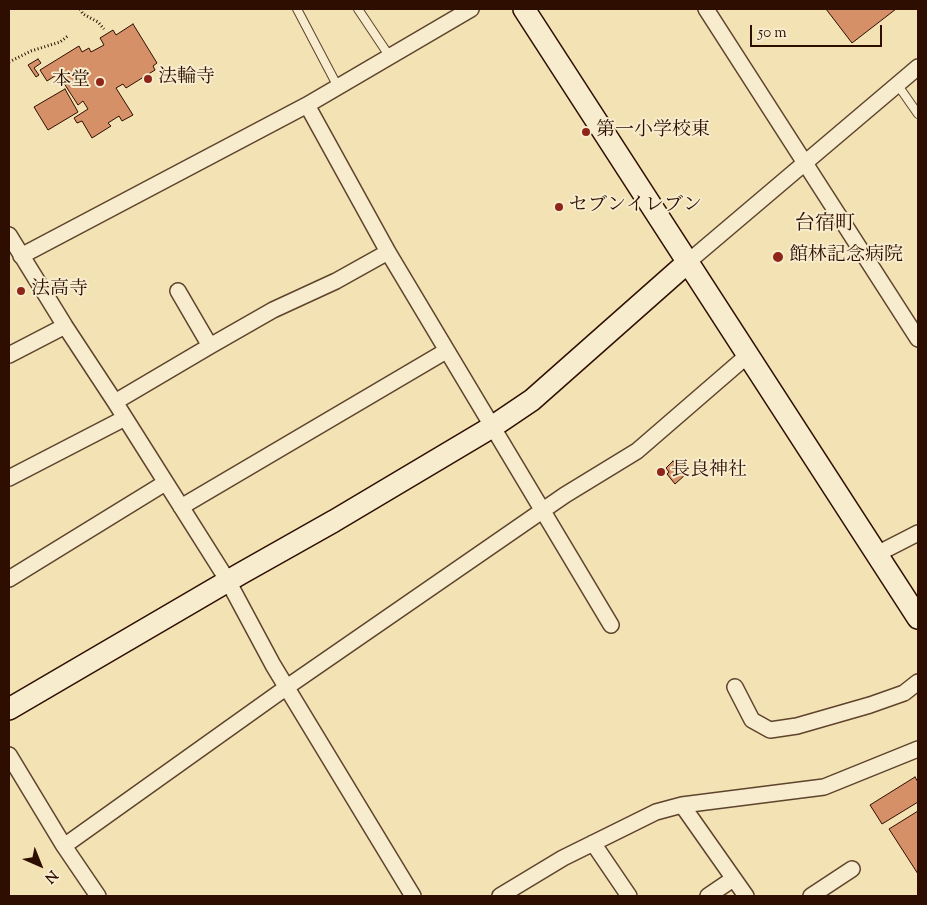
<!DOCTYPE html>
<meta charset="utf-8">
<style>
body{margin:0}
#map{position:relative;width:927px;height:905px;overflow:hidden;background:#f3e2b3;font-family:"Sorts Mill Goudy",serif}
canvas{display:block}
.frame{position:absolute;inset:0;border:10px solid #2d0e00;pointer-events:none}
.north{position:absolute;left:15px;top:840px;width:50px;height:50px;-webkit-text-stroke:4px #f7ecce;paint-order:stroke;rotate:136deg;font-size:14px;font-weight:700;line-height:20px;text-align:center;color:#2d0e00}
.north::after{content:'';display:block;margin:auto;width:18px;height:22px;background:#2d0e00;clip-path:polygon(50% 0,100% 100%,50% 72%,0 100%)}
.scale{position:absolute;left:750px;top:25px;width:132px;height:22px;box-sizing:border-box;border:2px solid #2d0e00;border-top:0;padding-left:6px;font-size:15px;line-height:18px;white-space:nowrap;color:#2d0e00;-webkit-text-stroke:4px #f7ecce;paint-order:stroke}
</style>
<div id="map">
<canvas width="927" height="905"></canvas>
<div class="frame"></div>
<div class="north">N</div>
<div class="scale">50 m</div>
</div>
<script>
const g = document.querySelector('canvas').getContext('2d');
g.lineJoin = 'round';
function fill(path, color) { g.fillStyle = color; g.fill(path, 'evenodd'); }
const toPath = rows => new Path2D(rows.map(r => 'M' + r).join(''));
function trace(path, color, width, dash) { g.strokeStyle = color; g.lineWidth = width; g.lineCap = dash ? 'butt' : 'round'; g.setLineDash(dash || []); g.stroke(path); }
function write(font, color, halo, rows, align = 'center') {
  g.font = font + ' "Sorts Mill Goudy","Noto Serif JP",serif'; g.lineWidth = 4; g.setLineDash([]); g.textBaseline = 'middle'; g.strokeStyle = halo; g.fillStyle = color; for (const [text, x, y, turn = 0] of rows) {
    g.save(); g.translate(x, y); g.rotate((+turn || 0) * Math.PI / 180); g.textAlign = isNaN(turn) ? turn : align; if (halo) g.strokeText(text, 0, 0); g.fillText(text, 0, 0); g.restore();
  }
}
const building = toPath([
 [826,9,896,9,852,43,826,9],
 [133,24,157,63,153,66,155,70,126,88,123,84,116,88,133,115,122,121,119,116,108,123,111,126,92,138,82,121,77,123,74,118,88,109,83,101,78,105,58,74,47,81,40,70,79,46,82,52,89,48,91,52,104,45,100,38,113,30,116,35,133,24],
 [38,59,41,63,34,68,39,75,36,77,28,65,38,59],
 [65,89,78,112,48,130,34,107,65,89],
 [673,461,685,475,675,484,667,474,669,472,666,468,673,461],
 [915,777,918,782,918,802,882,824,870,805,915,777],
 [918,811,918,874,889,829,918,811]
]);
fill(building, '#d69068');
trace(building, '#2d0e00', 1);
const lane = toPath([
 [297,9,338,87],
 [358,9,390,57],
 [897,84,918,114]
]);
const street = toPath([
 [706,9,918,339],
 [307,105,388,252,611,625],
 [9,235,65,326,115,402,228,581,273,665,413,896],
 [21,256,307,105,471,9],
 [688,262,918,67],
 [178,291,210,346],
 [9,355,65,326],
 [115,402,210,346,273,310,336,281,388,252],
 [9,478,125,418],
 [181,507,446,351],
 [877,554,918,533],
 [9,579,165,483],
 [735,687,752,720,770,730,797,726,870,705,904,693,918,682],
 [9,755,64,846,98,896],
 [682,805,746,896],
 [593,843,629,896],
 [64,846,287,687,565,495,637,451,748,355],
 [500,896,563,858,656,812,682,805,824,787,918,749],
 [708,896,733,879],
 [811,896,852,869]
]);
const secondary = toPath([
 [524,9,918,618],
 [9,709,240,574,334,521,492,427,532,400,688,262]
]);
trace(lane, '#5e432d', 10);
trace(street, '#5e432d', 18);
trace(secondary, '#2d0e00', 24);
trace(toPath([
 [80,9,83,14,98,22,104,29],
 [9,62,31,51,60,42,69,35]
]), '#2d0e00', 3, [1, 2.5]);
trace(lane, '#f7ecce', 8);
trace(street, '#f7ecce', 15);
trace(secondary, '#f7ecce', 21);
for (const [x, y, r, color] of [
 [148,79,5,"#8f2418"],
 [100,82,5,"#8f2418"],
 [586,132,5,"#8f2418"],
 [559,207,5,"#8f2418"],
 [778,257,6,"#8f2418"],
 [21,291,5,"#8f2418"],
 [661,472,5,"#8f2418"]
]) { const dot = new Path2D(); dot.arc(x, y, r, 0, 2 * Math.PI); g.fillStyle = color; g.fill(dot); trace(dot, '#f7ecce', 2); }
write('19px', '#2d0e00', '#f7ecce', [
 ["法輪寺",158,79],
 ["本堂",90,82,"right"],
 ["第一小学校東",596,132],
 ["セブンイレブン",569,207],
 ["館林記念病院",789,257],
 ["法高寺",31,291],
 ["長良神社",671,472]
], 'left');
write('20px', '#2d0e00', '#f7ecce', [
 ["台宿町",825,226]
]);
</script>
